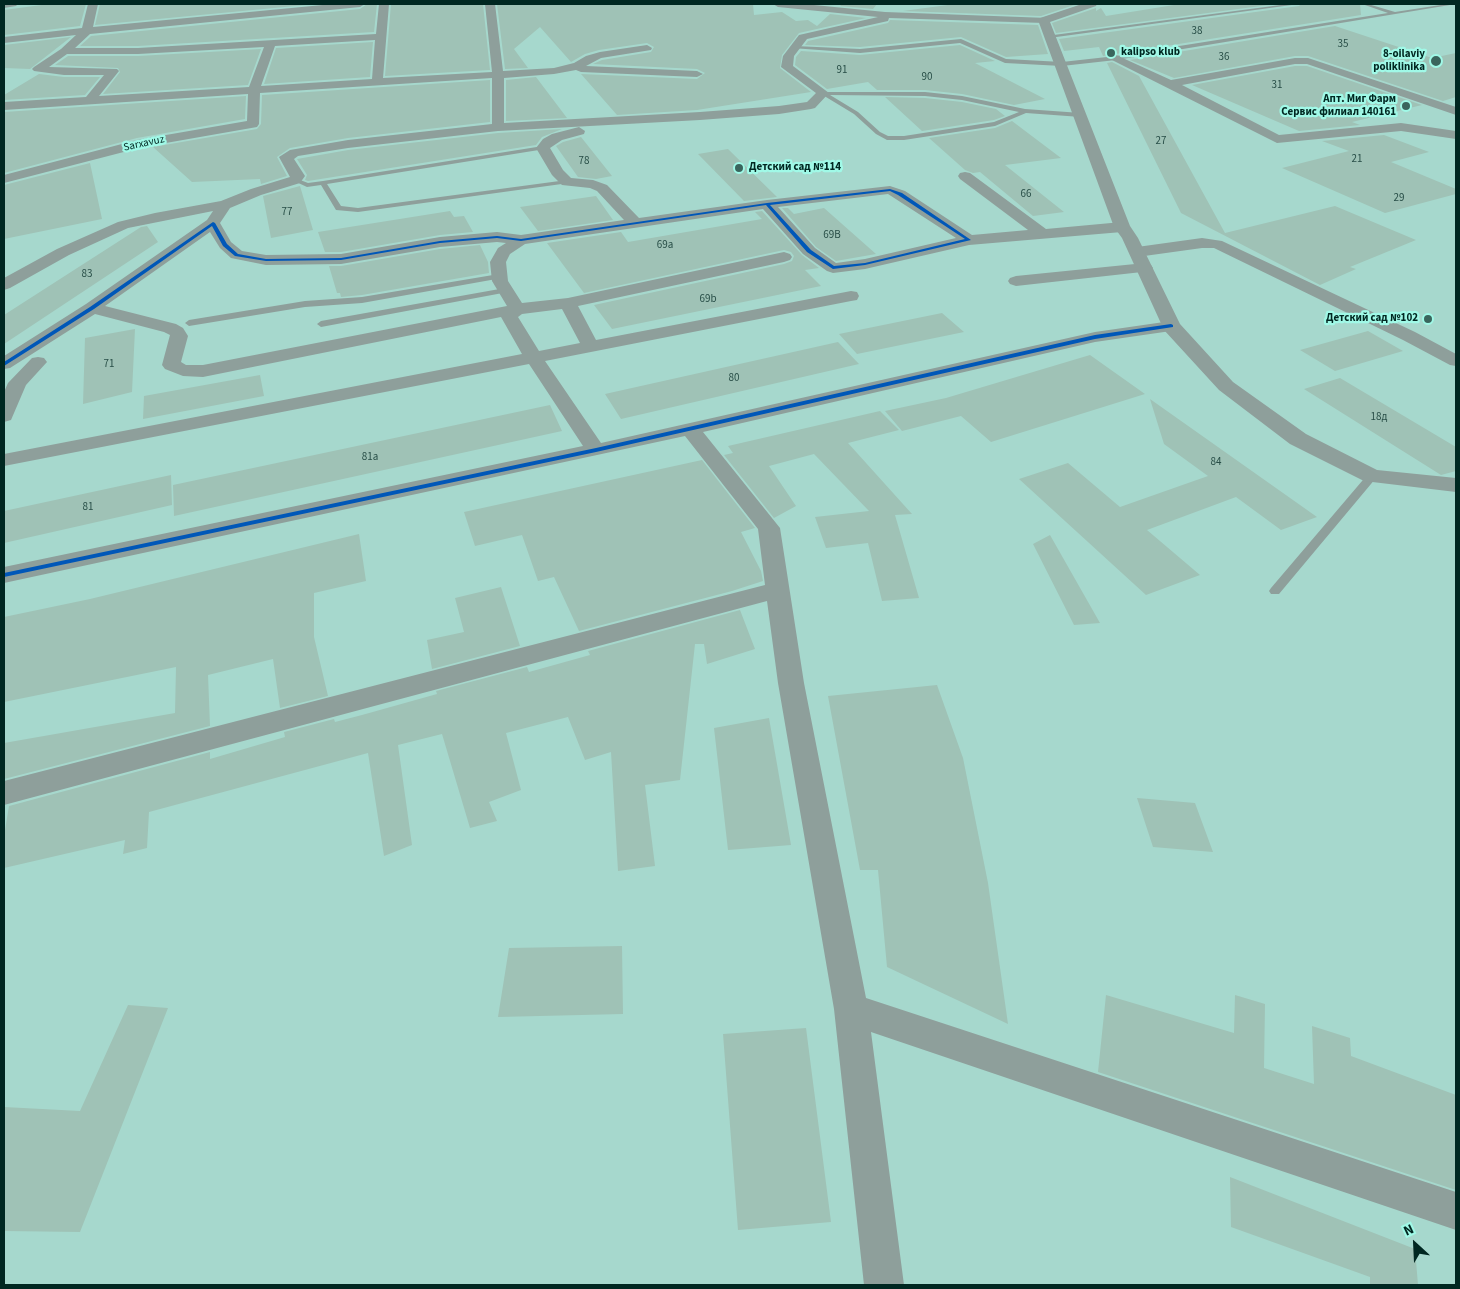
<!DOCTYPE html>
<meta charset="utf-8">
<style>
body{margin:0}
#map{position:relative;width:1460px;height:1289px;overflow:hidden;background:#a6d8cd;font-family:"Source Sans 3",sans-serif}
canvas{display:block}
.frame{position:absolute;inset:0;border:5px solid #002721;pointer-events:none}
.north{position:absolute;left:1390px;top:1219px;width:50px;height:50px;-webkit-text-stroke:4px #a0f9e7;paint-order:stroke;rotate:335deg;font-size:14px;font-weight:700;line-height:20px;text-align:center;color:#002721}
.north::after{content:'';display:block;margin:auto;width:18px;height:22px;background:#002721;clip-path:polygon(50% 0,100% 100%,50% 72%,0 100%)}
</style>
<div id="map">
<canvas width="1460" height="1289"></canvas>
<div class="frame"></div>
<div class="north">N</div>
</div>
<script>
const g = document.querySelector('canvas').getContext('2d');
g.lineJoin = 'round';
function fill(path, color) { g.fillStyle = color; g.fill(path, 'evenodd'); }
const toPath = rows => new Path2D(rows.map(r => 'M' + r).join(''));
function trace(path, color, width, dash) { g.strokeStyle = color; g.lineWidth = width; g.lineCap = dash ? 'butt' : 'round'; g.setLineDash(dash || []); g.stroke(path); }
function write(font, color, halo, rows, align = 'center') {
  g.font = font + ' "Source Sans 3",sans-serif'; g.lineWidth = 4.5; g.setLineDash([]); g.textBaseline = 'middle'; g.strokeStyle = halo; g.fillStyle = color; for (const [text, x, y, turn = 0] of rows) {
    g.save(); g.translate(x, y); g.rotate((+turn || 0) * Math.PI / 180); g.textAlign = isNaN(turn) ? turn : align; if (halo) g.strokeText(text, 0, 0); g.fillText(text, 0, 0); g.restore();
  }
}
fill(toPath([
 [49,4,86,4,80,26,4,35,4,10],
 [100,4,316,4,95,25],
 [367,4,377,4,374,32,138,46,80,46,91,36,360,9],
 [391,4,483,4,490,70,385,76],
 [497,4,753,4,754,15,782,12,796,21,808,20,817,26,830,14,866,18,799,33,782,55,780,68,811,92,697,110,617,115,581,74,697,79,705,73,697,69,593,64,602,60,651,52,654,47,647,43,599,50,585,54,571,62,540,27,514,49,528,68,505,69],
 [842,4,877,4,873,9,840,6],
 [955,4,1077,4,1041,16,903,11],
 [1180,4,1276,4,1056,33,1052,23,1096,8,1096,11,1101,8,1106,16],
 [1301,4,1360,4,1361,15,1103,56,1099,47,1064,51,1059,39,1299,6],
 [890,20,1038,25,1048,54,1006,57,961,37,860,47,805,45,808,41,888,23],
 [1335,26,1432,58,1456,53,1456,97,1443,101,1308,56,1295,56,1174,78,1130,60],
 [71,37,30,69,4,68,4,45],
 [373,42,370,77,264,84,276,48],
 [960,45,995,61,975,63,1045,99,1014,105,962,94,925,90,877,90,868,82,827,89,795,65,796,57,801,51,860,55],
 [261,49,248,85,103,94,120,72,118,68,55,65,68,56,138,56],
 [1112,62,1139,76,1225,233,1335,206,1416,240,1350,267,1356,269,1320,285,1181,213,1107,63],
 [1295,66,1307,66,1422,105,1352,122,1360,125,1299,131,1192,85],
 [39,74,64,77,100,77,85,95,4,100,4,95],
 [536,77,567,118,506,121,506,80],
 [490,80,490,122,348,138,290,148,277,157,287,176,261,184,260,179,192,182,153,147,257,129,261,124,262,95],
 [246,96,245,119,137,138,4,173,4,112],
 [885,97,925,98,962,102,996,109,1005,116,994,120,922,131],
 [1012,121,1061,158,1005,165,1064,212,1033,216,980,172,973,173,965,170,929,138,995,128],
 [562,129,542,137,536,145,308,181,305,180,307,175,297,159,348,150,498,133],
 [1384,135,1429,152,1391,162,1456,189,1456,194,1385,213,1282,168,1349,151,1322,141],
 [581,137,612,176,596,179,578,177,556,146,563,142],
 [728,149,777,197,744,201,698,154],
 [90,163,102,219,4,239,4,185],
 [300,186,313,230,271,238,263,196],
 [596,196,613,220,538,231,520,207],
 [782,208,788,208,794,214,824,208,876,254,836,261,816,247],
 [450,211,454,217,464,216,473,232,440,235,341,252,325,252,318,232],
 [762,211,802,255,819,268,805,270,821,286,612,329,594,305,784,264,792,261,794,256,791,252,784,250,584,293,547,243,621,232,628,242,762,219,755,212],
 [147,226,158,242,4,344,4,315,141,227],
 [480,245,488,262,489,273,362,295,341,297,340,293,337,293,329,266,341,266,440,249],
 [942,313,964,332,857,354,839,334],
 [135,329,132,392,83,404,85,338],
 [1368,331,1403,351,1335,371,1300,350],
 [838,342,859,364,621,419,605,394],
 [1090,355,1145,394,991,442,961,416,902,431,885,411,946,398],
 [260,375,264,396,143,419,144,396],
 [1340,378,1456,447,1456,471,1441,475,1304,389],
 [1150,399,1317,517,1281,530,1236,497,1147,530,1200,575,1146,595,1019,479,1068,463,1120,507,1208,476,1164,444],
 [550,405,562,431,174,516,173,485],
 [880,411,899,430,848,443,912,514,895,515,919,598,882,601,868,543,826,548,815,517,869,511,814,454,769,466,796,506,774,518,724,455,733,453,728,446],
 [702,460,755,528,741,532,761,571,763,581,732,591,579,631,554,577,538,581,522,535,475,546,464,512],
 [171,475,172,505,4,543,4,511],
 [359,534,366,581,314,593,314,637,328,696,280,708,273,659,208,675,210,726,4,779,4,743,175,713,176,667,4,702,4,617,90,599],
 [1050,535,1100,623,1074,625,1033,544],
 [501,587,520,646,432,669,427,640,464,632,455,598],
 [740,610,755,649,707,664,704,644,695,644,680,780,645,785,655,866,618,871,611,752,585,760,568,717,506,733,521,790,489,802,497,821,470,828,442,734,398,745,412,845,384,856,368,753,149,812,147,848,123,854,125,840,4,868,4,836,9,806,210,752,210,759,285,737,284,732,334,719,335,722,362,715,437,694,436,691,527,667,529,672,590,655,588,651],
 [937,685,963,758,988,883,1008,1024,887,967,878,870,860,870,828,696],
 [769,718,791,845,728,850,714,728],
 [1137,798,1195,803,1213,852,1153,847],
 [622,946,623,1014,498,1017,509,948],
 [1106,995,1234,1033,1235,995,1265,1004,1264,1068,1314,1084,1312,1026,1350,1038,1351,1056,1456,1095,1456,1190,1098,1072],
 [128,1005,168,1008,80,1232,4,1231,4,1107,80,1111],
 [806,1028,831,1222,738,1230,723,1034],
 [1230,1177,1415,1249,1418,1285,1370,1285,1370,1277,1231,1227]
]), '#9fc2b6');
fill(toPath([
 [1288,4,1299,4,1049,38,1046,36,1288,4],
 [1362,4,1368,4,1395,12,1447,4,1450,5,1116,60,1062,66,1005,63,960,43,860,53,792,48,795,46,860,49,961,39,1006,59,1062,62,1116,56,1388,13,1362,4],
 [821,92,925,92,962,96,1025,109,1081,113,1084,115,1081,117,1026,113,995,126,904,140,887,140,876,134,854,114,821,94,821,92],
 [830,95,925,96,962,100,1019,112,994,122,904,136,888,136,880,132,858,112,830,95],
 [543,146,545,147,545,149,327,184,341,206,358,208,567,180,571,182,569,183,358,212,336,210,321,185,307,187,292,180,295,178,308,183,323,181,543,146],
 [499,274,502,274,502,278,362,303,305,307,189,326,185,323,189,320,305,301,362,297,499,274],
 [505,288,509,290,508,292,321,327,317,324,321,321,505,288],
 [1372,473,1377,476,1376,478,1279,594,1271,594,1269,591,1271,588,1368,474,1372,473]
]), '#8e9f9b');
fill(toPath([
 [4,4,18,4,16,6,4,8,4,4],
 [88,4,98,4,93,27,333,4,365,4,360,7,90,34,75,48,138,48,376,34,379,4,389,4,383,78,492,72,485,4,495,4,503,71,554,68,574,63,586,56,600,52,647,45,652,48,651,50,601,58,586,66,697,71,703,74,697,77,581,72,576,70,554,74,504,78,504,123,700,112,779,106,807,102,816,93,781,67,783,56,799,35,878,17,778,7,773,4,804,4,885,12,1048,18,1049,20,1044,23,889,18,888,21,807,39,794,56,793,66,829,93,815,108,811,109,779,114,700,120,498,131,348,148,298,156,294,159,305,176,300,183,261,195,230,208,220,223,231,242,242,251,266,255,341,254,440,237,497,232,521,235,624,220,597,191,590,188,562,185,552,175,536,148,543,139,552,134,579,127,585,131,584,134,562,140,550,148,563,170,571,178,593,180,607,185,639,218,767,200,890,186,905,191,972,235,1028,230,960,179,958,176,960,173,965,172,970,173,1046,229,1122,222,1127,224,1130,227,1127,230,1122,232,969,245,865,269,833,273,827,271,803,254,763,209,525,244,510,254,506,262,508,281,522,303,568,298,784,252,790,254,792,257,790,260,784,262,578,306,596,340,851,291,857,292,859,296,857,300,851,301,545,361,601,443,1095,332,1171,321,1177,322,1180,326,1177,330,1171,331,1095,342,703,432,780,528,804,683,866,998,1456,1192,1456,1230,871,1032,904,1285,864,1285,834,1009,778,683,767,601,4,805,4,781,765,585,758,529,685,436,4,583,4,567,583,446,529,364,4,466,4,454,522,354,501,317,203,377,183,376,165,369,162,365,170,335,164,332,95,314,10,368,4,369,4,356,86,304,207,220,213,211,128,228,69,255,10,288,4,290,4,278,57,249,118,222,155,213,221,201,251,189,290,177,279,157,290,150,348,140,492,124,492,78,260,93,259,124,257,127,143,147,4,183,4,175,137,140,247,121,248,94,4,110,4,102,86,97,104,75,64,75,34,71,32,69,34,67,61,49,76,35,4,43,4,37,82,28,88,4],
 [375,40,372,79,261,86,275,46,375,40],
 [264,47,249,87,99,96,119,71,117,69,49,67,67,54,138,54,264,47],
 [888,194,956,238,865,259,836,263,815,248,778,207,888,194],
 [210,232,220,248,231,258,266,265,341,264,440,247,497,242,506,243,498,248,490,262,492,281,507,306,203,365,186,365,181,362,188,336,183,328,176,324,105,306,210,232],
 [562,309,580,343,539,351,518,317,522,314,562,309],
 [1116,55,1171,80,1295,58,1308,58,1456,107,1456,115,1307,64,1295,64,1182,85,1279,135,1401,123,1456,131,1456,139,1401,131,1277,143,1112,60,1110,58,1116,55],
 [1202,238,1222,241,1415,332,1456,354,1456,366,1450,365,1403,340,1214,248,1202,248,1137,257,1131,255,1129,252,1131,249,1137,247,1202,238],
 [1145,263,1151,265,1153,268,1151,271,1016,286,1010,284,1008,281,1010,278,1016,276,1145,263],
 [38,357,44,358,47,362,26,385,11,420,4,422,4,392,8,383,32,358,38,357]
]), '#8e9f9b');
fill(toPath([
 [1082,4,1097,4,1096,6,1050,22,1130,226,1138,238,1180,324,1233,382,1306,434,1377,470,1456,478,1456,492,1364,481,1290,444,1219,390,1164,330,1122,238,1114,227,1038,20,1040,18,1082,4]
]), '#8e9f9b');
fill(toPath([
 [890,189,902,193,971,240,865,265,833,269,807,252,766,205,521,241,497,238,440,243,341,260,266,261,235,256,223,246,212,226,94,309,4,366,4,362,90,307,213,222,215,223,227,244,238,254,266,259,341,258,440,241,497,236,521,239,767,203,890,189],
 [890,191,898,195,965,239,865,263,834,266,811,250,770,205,890,191],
 [1171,324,1173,325,1173,327,1095,339,596,452,4,577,4,573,596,448,1095,335,1171,324]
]), '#0057b8');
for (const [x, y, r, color] of [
 [1111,53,5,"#3a655d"],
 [1436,61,6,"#3a655d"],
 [1406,106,5,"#3a655d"],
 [739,168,5,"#3a655d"],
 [1428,319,5,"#3a655d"]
]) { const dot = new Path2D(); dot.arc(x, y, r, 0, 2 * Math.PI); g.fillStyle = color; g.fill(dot); trace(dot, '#a0f9e7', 2); }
write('11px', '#284e47', null, [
 ["38",1197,32],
 ["35",1343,45],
 ["36",1224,58],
 ["91",842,71],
 ["90",927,78],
 ["31",1277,86],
 ["27",1161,142],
 ["21",1357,160],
 ["78",584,162],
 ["66",1026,195],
 ["29",1399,199],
 ["77",287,213],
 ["69В",832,236],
 ["69a",665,246],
 ["83",87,275],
 ["69b",708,300],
 ["71",109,365],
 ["80",734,379],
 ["18д",1379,418],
 ["81a",370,458],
 ["84",1216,463],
 ["81",88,508]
]);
write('bold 11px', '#002721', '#a0f9e7', [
 ["kalipso klub",1121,53,"left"],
 ["8-oilaviy",1425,55],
 ["poliklinika",1425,68],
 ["Апт. Миг Фарм",1396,100],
 ["Сервис филиал 140161",1396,113],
 ["Детский сад №114",749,168,"left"],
 ["Детский сад №102",1418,319]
], 'right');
write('11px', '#002721', '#a0f9e7', [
 ["Sarxavuz",144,144,-12]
]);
</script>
